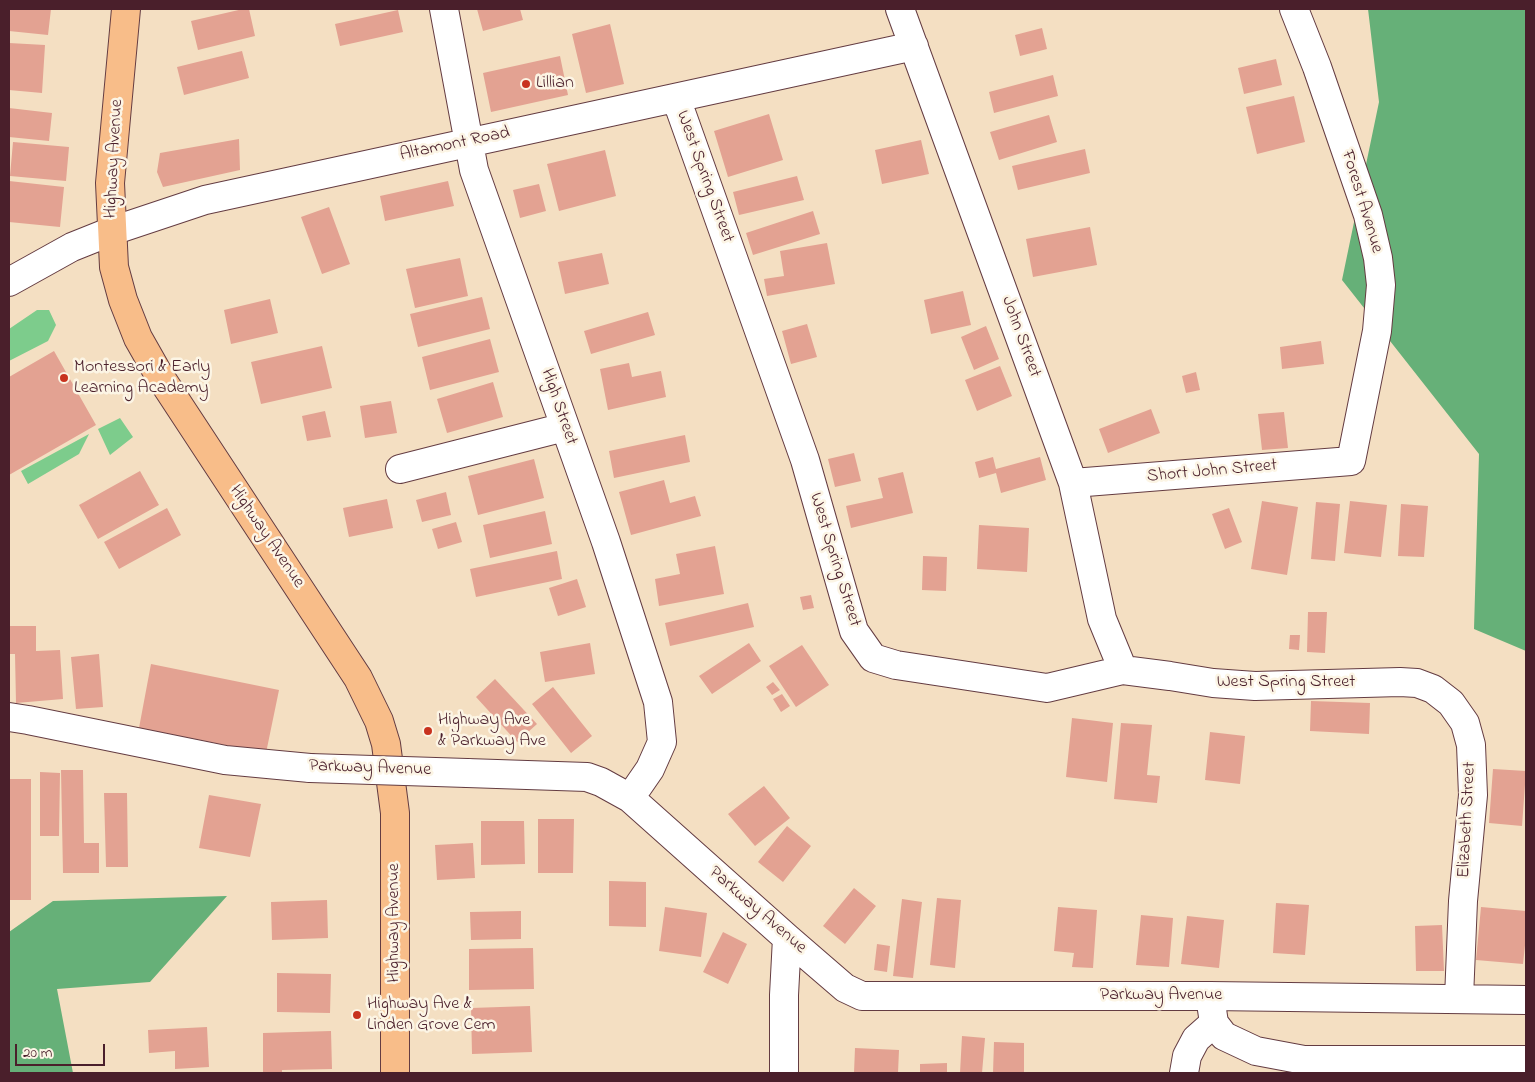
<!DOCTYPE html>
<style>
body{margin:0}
#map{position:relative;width:1535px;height:1082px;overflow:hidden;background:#f4dfc2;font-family:"Indie Flower",sans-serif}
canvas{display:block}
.frame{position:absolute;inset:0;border:10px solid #4a1f2b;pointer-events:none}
.scale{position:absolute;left:15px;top:1044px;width:90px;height:22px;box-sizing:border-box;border:2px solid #4a1f2b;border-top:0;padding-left:6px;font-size:15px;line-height:18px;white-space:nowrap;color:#4a1f2b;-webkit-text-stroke:4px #fcf5e5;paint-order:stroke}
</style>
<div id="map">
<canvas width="1535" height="1082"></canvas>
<div class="frame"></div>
<div class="scale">20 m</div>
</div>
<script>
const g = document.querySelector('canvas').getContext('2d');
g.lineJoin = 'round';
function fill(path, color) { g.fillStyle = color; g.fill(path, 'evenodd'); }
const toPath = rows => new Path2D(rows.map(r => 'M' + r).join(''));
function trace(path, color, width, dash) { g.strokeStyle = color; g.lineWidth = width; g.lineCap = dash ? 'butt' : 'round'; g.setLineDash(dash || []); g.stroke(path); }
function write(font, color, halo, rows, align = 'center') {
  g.font = font + ' "Indie Flower",sans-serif'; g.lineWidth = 5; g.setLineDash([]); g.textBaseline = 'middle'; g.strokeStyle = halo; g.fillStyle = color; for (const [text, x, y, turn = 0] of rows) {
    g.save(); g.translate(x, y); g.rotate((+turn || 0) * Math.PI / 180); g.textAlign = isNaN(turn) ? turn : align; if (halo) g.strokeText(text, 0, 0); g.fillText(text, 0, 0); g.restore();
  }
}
fill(toPath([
 [37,310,49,310,56,325,48,341,9,361,9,329],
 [120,418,133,437,110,455,98,429],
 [89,434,79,454,28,484,21,471]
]), '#7dcc8c');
fill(toPath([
 [1368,9,1526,9,1526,651,1474,629,1479,454,1342,280,1379,102],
 [227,896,150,982,57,989,73,1073,9,1073,9,932,53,901]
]), '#66b078');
fill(toPath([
 [9,9,51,9,48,35,9,31],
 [243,9,249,9,255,36,198,50,191,21],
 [477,9,520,9,523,20,483,31],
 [398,10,403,32,340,46,335,24],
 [610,24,624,84,586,93,572,34],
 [1042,28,1047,49,1020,56,1015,35],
 [9,43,45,45,42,93,9,90],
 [242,51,249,78,184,95,177,67],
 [560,56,568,95,491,112,483,73],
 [1276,59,1282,85,1244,94,1238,68],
 [1053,75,1058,96,994,113,989,92],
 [1294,96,1305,142,1257,154,1246,107],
 [9,108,52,113,49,141,9,137],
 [769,114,783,160,728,177,714,131],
 [1049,115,1057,142,999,160,990,132],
 [239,139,240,170,163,187,157,172,160,153],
 [921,140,929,174,882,184,875,150],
 [13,142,69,147,66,181,10,176],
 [1085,149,1090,173,1018,190,1012,166],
 [605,150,616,196,559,211,547,164],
 [797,176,804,200,739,215,733,192],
 [9,181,64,187,60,227,9,222],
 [448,181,454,206,385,221,380,196],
 [539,184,546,211,520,218,513,190],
 [329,207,350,264,322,274,301,217],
 [813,211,820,234,753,255,746,233],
 [1090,227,1097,265,1033,277,1026,239],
 [827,243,835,284,767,296,764,279,784,276,780,251],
 [602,253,609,284,565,294,558,262],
 [460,258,468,296,415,308,406,269],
 [963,291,971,325,931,334,924,300],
 [482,297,490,329,418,347,410,314],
 [270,299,278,333,231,344,224,310],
 [648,312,655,335,591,354,584,331],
 [807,324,817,357,791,364,782,331],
 [986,326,999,359,974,370,961,337],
 [490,339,499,372,430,390,422,357],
 [1321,341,1324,364,1282,369,1280,347],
 [322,346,332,388,261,404,251,362],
 [54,351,96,425,9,475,9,377],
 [629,363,632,377,661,371,666,397,608,410,600,369],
 [1000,366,1012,396,977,411,965,380],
 [1196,372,1200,390,1186,393,1182,376],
 [493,382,503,417,447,433,437,399],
 [391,401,397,433,365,438,360,406],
 [1151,409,1160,433,1108,453,1099,429],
 [325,411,331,437,307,441,302,416],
 [1284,412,1288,448,1262,450,1258,414],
 [685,435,690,462,614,478,609,451],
 [854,453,861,481,835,487,828,459],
 [993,457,996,469,1040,457,1046,480,1001,493,996,473,979,478,975,462],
 [534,459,544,498,478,515,468,476],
 [140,471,159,505,98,539,79,505],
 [903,472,913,513,851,528,846,506,883,498,878,478],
 [664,480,670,503,695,496,701,516,631,535,619,492],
 [446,492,451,515,422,522,416,500],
 [387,499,393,528,349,537,343,508],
 [1262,501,1298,507,1287,575,1251,569],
 [1350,501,1387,505,1381,557,1344,553],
 [1316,502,1340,504,1335,561,1311,559],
 [1401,504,1428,506,1424,557,1398,556],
 [167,508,181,535,119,569,104,542],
 [1229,508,1242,542,1225,549,1212,514],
 [545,511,552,544,490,558,483,525],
 [456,522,462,542,438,549,432,529],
 [979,525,1029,528,1027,572,977,569],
 [715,546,724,594,659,606,655,579,680,574,676,554],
 [557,551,562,579,476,597,470,569],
 [923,556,947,557,946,591,922,590],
 [577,579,586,607,558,616,549,588],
 [811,595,814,608,803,610,800,597],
 [748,603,754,627,670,646,665,623],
 [1308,612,1327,612,1325,653,1307,652],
 [9,626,36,626,36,651,60,650,63,699,16,703,15,654,9,654],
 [1290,635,1300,635,1299,650,1289,649],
 [590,643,595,674,545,682,540,652],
 [749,643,761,661,712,694,699,676],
 [802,645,829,685,796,707,769,666],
 [99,654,103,707,76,709,71,657],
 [151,664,279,690,266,753,139,728],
 [495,679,537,724,517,742,476,697],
 [773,682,780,690,772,695,766,687],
 [553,687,592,736,571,753,532,704],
 [782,694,790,706,781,712,773,699],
 [1311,701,1370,703,1369,734,1310,731],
 [1072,718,1113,723,1107,782,1066,777],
 [1121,723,1152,725,1147,775,1160,776,1157,803,1114,799],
 [1210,732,1245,736,1240,784,1205,780],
 [1493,769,1526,771,1522,826,1489,823],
 [61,770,83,770,84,843,99,843,99,873,63,873],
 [40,772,60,773,59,836,40,836],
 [9,779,31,779,31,900,9,900],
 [764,786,790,818,755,846,728,814],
 [104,793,127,793,128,867,106,867],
 [209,795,261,804,250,857,199,848],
 [538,819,574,819,573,873,538,873],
 [481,821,524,821,525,864,481,865],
 [787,826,811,846,783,882,758,862],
 [473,843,475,878,437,880,435,845],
 [609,881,646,882,646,927,609,926],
 [854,888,876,906,845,944,823,926],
 [937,898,961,900,955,968,930,965],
 [902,899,922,902,913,978,893,976],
 [327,900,328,938,272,940,271,902],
 [1276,903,1309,905,1305,955,1273,953],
 [665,907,707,913,701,957,659,951],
 [1058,907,1097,910,1093,968,1072,967,1074,953,1054,951],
 [1481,907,1526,911,1526,936,1523,964,1476,960],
 [521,911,521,939,471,940,470,912],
 [1141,915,1173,918,1169,967,1136,965],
 [1187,916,1224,920,1219,968,1181,964],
 [1442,925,1444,971,1416,971,1415,926],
 [723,932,747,944,728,984,703,972],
 [877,944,890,946,887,972,874,970],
 [533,948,534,989,469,990,469,949],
 [277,973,331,974,330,1013,277,1012],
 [530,1006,532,1052,472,1054,471,1008],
 [207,1027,209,1067,175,1069,175,1051,149,1053,148,1030],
 [331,1031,332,1069,282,1070,282,1073,263,1073,263,1033],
 [962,1036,985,1038,982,1073,960,1073],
 [994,1042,1024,1043,1024,1073,993,1073],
 [855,1048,899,1050,898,1073,854,1073],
 [947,1063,947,1073,920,1073,920,1064]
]), '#e3a292');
const minor = toPath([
 [444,9,474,170,606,542,658,702,662,742,650,769,630,798],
 [900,9,1073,483,1102,619,1123,670],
 [676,98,805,460,854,631,873,658,896,665,1047,688,1123,670,1170,676,1213,683,1255,686,1400,682,1417,683,1433,689,1451,703,1465,723,1471,745,1473,795,1463,901,1459,998],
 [9,282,72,247,112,231,205,200,914,46],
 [400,469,565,427],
 [1073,483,1351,461,1377,331,1381,285,1378,258,1368,215,1317,67,1294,9],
 [9,717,28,720,225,760,310,768],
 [467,773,587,777,601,782,630,798,787,938,845,988,862,996,1210,996,1526,1000],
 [1210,996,1214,1023,1224,1036,1256,1051,1304,1060,1526,1060],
 [784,1073,784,995,787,938],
 [1184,1073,1187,1056,1196,1039,1214,1023]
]);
const major = toPath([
 [126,9,110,183,114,267,123,300,138,338,159,375,358,678,379,721,386,744,395,813,395,1073]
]);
trace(minor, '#643c42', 30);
trace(major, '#643c42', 30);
trace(minor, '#fff', 28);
trace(major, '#f8bd89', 28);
const minorBridge = toPath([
 [310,768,467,773]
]);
trace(minorBridge, '#643c42', 30, []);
trace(minorBridge, '#fff', 28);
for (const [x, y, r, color] of [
 [526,84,5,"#c8321e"],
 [64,378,5,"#c8321e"],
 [428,731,5,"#c8321e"],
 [357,1015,5,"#c8321e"]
]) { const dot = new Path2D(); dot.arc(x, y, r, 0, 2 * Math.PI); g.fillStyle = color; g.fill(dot); trace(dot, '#fcf5e5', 2); }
write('18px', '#4a1f2b', '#fcf5e5', [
 ["Lillian",536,84],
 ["Montessori & Early",74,368],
 ["Learning Academy",74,389],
 ["Highway Ave",438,721],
 ["& Parkway Ave",438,742],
 ["Highway Ave &",367,1005],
 ["Linden Grove Cem",367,1026]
], 'left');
write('18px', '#4a1f2b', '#fcf5e5', [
 ["Altamont Road",455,145,-12],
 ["Highway Avenue",115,159,-87],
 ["West Spring Street",704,177,70],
 ["Forest Avenue",1361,202,73],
 ["John Street",1020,337,70],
 ["High Street",558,407,71],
 ["Short John Street",1212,472,-5],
 ["Highway Avenue",266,537,56],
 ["West Spring Street",834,560,73],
 ["West Spring Street",1286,683],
 ["Parkway Avenue",370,769,2],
 ["Elizabeth Street",1468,820,-87],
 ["Parkway Avenue",757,911,41],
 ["Highway Avenue",395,923,-90],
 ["Parkway Avenue",1161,996]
]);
</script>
